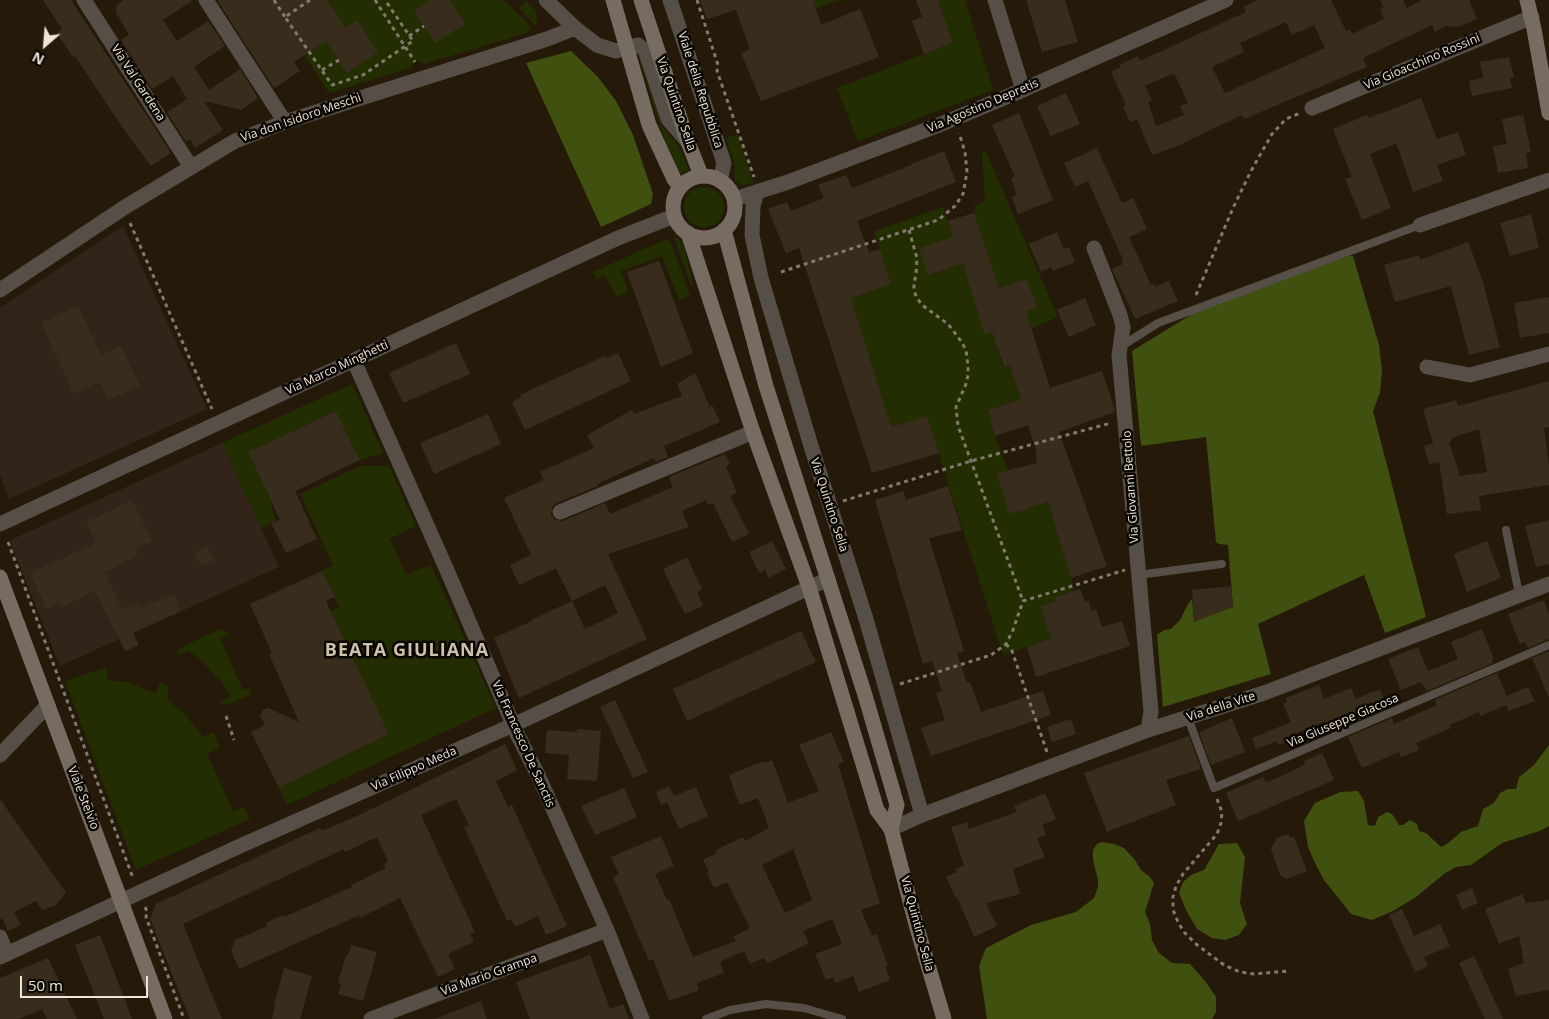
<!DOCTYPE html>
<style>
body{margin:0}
#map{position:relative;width:1549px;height:1019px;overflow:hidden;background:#251a09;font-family:"Open Sans",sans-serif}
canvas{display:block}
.north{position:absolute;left:20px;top:20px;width:50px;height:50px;-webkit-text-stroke:4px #0a0602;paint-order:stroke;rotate:207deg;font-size:14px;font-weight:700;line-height:20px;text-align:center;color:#ede5db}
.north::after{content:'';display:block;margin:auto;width:18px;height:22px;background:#ede5db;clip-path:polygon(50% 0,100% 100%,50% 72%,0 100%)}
.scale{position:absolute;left:20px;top:976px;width:128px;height:22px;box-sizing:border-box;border:2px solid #ede5db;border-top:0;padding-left:6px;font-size:15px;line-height:18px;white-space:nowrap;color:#ede5db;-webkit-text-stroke:4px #0a0602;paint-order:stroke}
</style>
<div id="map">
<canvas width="1549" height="1019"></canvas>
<div class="north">N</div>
<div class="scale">50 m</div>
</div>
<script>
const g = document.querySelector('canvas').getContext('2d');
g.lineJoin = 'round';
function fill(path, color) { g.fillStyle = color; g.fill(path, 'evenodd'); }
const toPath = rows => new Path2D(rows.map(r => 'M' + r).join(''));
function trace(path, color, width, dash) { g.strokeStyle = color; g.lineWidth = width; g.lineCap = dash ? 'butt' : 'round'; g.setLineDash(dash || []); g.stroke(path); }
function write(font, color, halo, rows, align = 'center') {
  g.font = font + ' "Open Sans",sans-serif'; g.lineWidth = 5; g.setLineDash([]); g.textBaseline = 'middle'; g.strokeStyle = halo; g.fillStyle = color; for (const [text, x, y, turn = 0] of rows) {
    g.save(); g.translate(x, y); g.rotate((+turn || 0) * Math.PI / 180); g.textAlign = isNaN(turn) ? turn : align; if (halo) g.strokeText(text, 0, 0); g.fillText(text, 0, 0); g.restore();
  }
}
fill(toPath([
 [123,226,207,409,9,499,0,475,0,308],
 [222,443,279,567,60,666,11,544,13,539]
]), '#322418');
fill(toPath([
 [268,0,503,0,529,24,530,30,526,33,424,64,418,60,413,63,411,68,329,93],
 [526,0,536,11,537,26,535,25,519,8],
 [813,0,842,0,815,8],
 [938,0,965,0,993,90,858,141,837,88,953,43],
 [639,58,641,58,661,125,679,146,689,170,680,174,664,139],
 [737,134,753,183,743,185,735,181,735,166,726,138],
 [986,152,1058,317,1032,328,1029,320,1005,318,1036,308,1027,279,999,288,974,213,975,205,985,201,982,153],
 '684 207a20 20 0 1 1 40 0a20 20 0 1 1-40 0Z',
 [943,207,953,237,928,275,963,264,985,334,992,332,1003,367,1010,366,1024,408,1014,401,988,410,995,436,1008,470,997,473,1048,502,1071,578,1073,591,1055,597,1056,601,1041,606,1051,639,1003,655,927,417,891,427,851,298,891,284,874,231],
 [674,237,679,239,684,248,693,284,691,285],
 [669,238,690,296,679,300,662,256,621,271,628,292,616,297,605,275,596,279,593,272],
 [352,384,383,453,360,460,336,411,248,452,271,502,276,521,261,528,222,443],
 [360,466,389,466,416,526,390,539,406,575,431,565,496,708,287,805,279,788,389,734,331,611,339,607,322,571,333,565,300,494],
 [220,629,230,634,220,639,243,690,251,688,250,695,227,705,220,702,231,696,221,682,202,661,189,650,178,656,177,652,182,647],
 [105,668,109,681,128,682,156,694,160,682,169,687,167,700,184,713,203,737,213,732,220,748,207,754,233,811,244,807,250,819,136,870,65,681]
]), '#222d01');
fill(toPath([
 [571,51,598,77,616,101,633,135,653,194,651,204,601,227,526,63],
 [1348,256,1353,256,1379,345,1382,370,1380,393,1373,411,1426,617,1385,633,1364,575,1258,624,1271,674,1163,707,1157,635,1164,630,1171,629,1180,620,1188,604,1192,599,1194,621,1233,607,1228,545,1219,544,1216,542,1206,437,1141,446,1132,351,1194,313],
 [1549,745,1549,826,1542,830,1502,843,1471,865,1456,867,1444,874,1416,897,1393,911,1372,920,1351,914,1324,880,1315,863,1308,847,1304,821,1315,803,1340,792,1358,791,1364,801,1368,825,1375,826,1378,817,1387,812,1392,814,1399,825,1403,825,1410,820,1417,824,1419,831,1426,833,1441,847,1447,844,1461,832,1478,826,1483,809,1494,803,1500,793,1508,789,1516,789,1519,777,1534,765],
 [1102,842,1114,844,1124,848,1135,860,1141,870,1150,877,1154,883,1145,912,1150,924,1152,940,1159,953,1172,963,1190,964,1205,981,1216,997,1216,1012,1212,1019,987,1019,979,966,986,948,1031,925,1076,912,1094,898,1098,887,1098,880,1093,860,1093,850,1097,844],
 [1237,843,1245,857,1240,903,1247,924,1239,935,1225,940,1212,938,1197,929,1186,910,1179,893,1183,882,1191,875,1204,870,1219,844]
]), '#40500e');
fill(toPath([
 [43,0,71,0,171,153,151,166,125,131,75,56,73,57,57,33,62,29],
 [123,0,193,0,163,20,177,41,208,21,225,46,194,67,209,90,240,69,258,98,241,110,204,101,223,130,195,148,190,139,186,142,167,112,187,99,173,76,152,89,121,40,129,35,116,12,117,5],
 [217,0,327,0,346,28,357,20,378,52,347,73,326,41,294,62,300,71,274,88],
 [431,0,450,0,465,24,435,43,414,11],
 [700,0,813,0,821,25,860,9,879,57,761,101,741,53,750,49,736,10,707,19],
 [916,0,938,0,953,43,924,54,912,21,922,17],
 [1026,0,1065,0,1078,42,1042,52],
 [1258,0,1331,0,1346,31,1350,30,1352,34,1384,19,1380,9,1384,8,1380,0,1403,0,1407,8,1422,0,1469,0,1477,19,1458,27,1446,26,1435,32,1432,25,1363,58,1367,67,1244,119,1242,115,1183,143,1183,144,1152,155,1137,119,1130,122,1123,107,1126,105,1111,72,1121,67,1119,65,1138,56,1140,61,1246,12,1243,7],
 [1286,22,1292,35,1314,25,1325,48,1225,93,1212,67,1244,52,1240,43],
 [1174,73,1188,103,1180,106,1184,115,1156,126,1148,102,1152,100,1145,86],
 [1509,57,1514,77,1510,78,1512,88,1472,96,1469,81,1483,78,1480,62],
 [1066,93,1080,124,1051,136,1037,106],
 [1421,98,1437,139,1458,132,1466,155,1437,165,1443,181,1413,192,1397,145,1395,144,1370,154,1391,208,1362,220,1345,179,1352,177,1333,129,1367,115,1369,118],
 [1019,113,1053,200,1018,214,1012,197,1017,195,1011,178,1015,177,992,125],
 [1523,115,1531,152,1526,154,1528,168,1498,173,1493,146,1507,144,1502,119],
 [1097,148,1122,203,1133,198,1147,229,1129,237,1151,285,1154,284,1155,287,1169,281,1178,301,1135,319,1112,269,1123,264,1122,261,1123,260,1088,181,1075,187,1064,163],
 [944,151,956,182,857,221,869,252,880,249,891,284,851,298,891,427,927,416,939,453,872,473,799,248,786,253,768,209,787,202,791,211,824,198,818,185,846,175,852,188,912,165,911,164],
 [974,213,999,288,1027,279,1037,308,1026,311,1050,388,1102,371,1114,407,1115,412,1059,432,1107,566,1071,578,1048,502,1009,514,997,473,1037,463,1035,452,1037,452,1028,425,995,436,988,410,1021,399,1010,366,1004,367,992,332,985,335,963,264,928,275,919,248,953,237,948,221],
 [1531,214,1539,248,1510,256,1500,223],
 [1057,232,1064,249,1069,247,1075,262,1053,271,1051,267,1041,272,1029,244],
 [1468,242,1482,279,1500,347,1469,355,1451,286,1395,302,1384,265,1419,255,1420,260],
 [659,261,693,353,661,367,627,272],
 [1549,297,1549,333,1520,338,1514,303],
 [1085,298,1096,325,1069,337,1057,310],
 [78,306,101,355,121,346,140,386,108,400,100,382,74,394,41,323],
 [456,343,470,374,403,403,389,373],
 [618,353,631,381,525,430,512,402,521,397,520,395,554,379,605,356,606,358],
 [695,373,710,407,712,405,720,422,664,446,668,457,656,462,654,458,597,484,598,486,556,503,552,507,551,515,555,520,563,521,605,503,610,514,673,487,669,477,725,454,730,464,726,466,737,493,730,496,749,534,732,542,713,503,708,505,706,500,682,511,689,527,608,554,647,639,519,698,494,638,532,621,531,620,572,601,556,568,519,585,510,565,531,555,504,498,544,480,540,472,594,448,587,435,632,410,634,414,682,396,677,384],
 [605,585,618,613,585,629,572,601],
 [1549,381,1549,427,1544,428,1549,466,1549,485,1479,496,1481,510,1447,514,1439,462,1429,464,1424,446,1433,443,1423,409,1456,400,1458,406],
 [1479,429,1487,472,1460,476,1449,442,1452,441,1451,438],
 [336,411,360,460,295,491,317,539,286,553,271,523,280,520,248,452],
 [488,414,501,444,434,474,420,443],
 [948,486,962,530,929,538,964,651,957,653,967,683,970,682,981,712,1043,691,1051,715,931,756,921,728,945,720,936,693,942,691,932,661,923,664,875,500,903,491,906,500],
 [132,500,152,541,135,549,138,555,105,572,122,609,138,603,140,608,174,595,181,611,133,633,139,645,125,651,95,591,61,607,60,603,47,609,30,573,96,543,86,522],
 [1549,520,1549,564,1536,567,1525,526],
 [772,541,786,569,768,578,765,570,759,573,749,552],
 [1487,541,1501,578,1467,592,1454,554],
 [207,547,214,560,201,566,194,553],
 [687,557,702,589,697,592,703,606,685,614,663,569],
 [322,571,335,597,326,601,389,734,279,788,251,732,265,725,260,716,263,710,268,708,299,722,269,654,272,653,250,604],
 [1231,586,1233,607,1194,622,1192,590],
 [1080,589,1085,602,1089,601,1092,611,1096,609,1102,627,1122,621,1130,646,1036,677,1027,647,1051,639,1040,606,1056,601,1054,597],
 [1544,600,1549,614,1549,639,1528,648,1525,642,1520,644,1508,614],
 [1482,629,1494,659,1492,660,1493,663,1427,691,1421,682,1401,690,1388,659,1418,647,1428,671,1458,659,1451,642],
 [801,631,816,662,687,721,673,689],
 [1549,651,1549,698,1532,658],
 [1497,673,1507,696,1528,687,1535,701,1509,711,1506,705,1480,716,1479,712,1450,725,1451,728,1416,743,1419,750,1401,757,1399,752,1362,768,1348,737,1392,718,1394,724,1437,705,1434,700],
 [1319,685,1324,699,1351,688,1356,699,1380,689,1387,708,1344,726,1342,723,1327,729,1324,722,1289,736,1290,741,1278,745,1277,741,1256,749,1252,738,1291,722,1283,704,1287,702,1286,698],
 [615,700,648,772,633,778,600,707],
 [1232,718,1245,752,1211,765,1199,732],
 [1071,719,1076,734,1052,742,1047,727],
 [577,729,601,731,597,781,567,779,569,755,545,753,547,730,577,732],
 [831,732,844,762,838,764,880,903,861,910,872,936,876,934,888,965,885,966,890,980,859,992,853,976,835,983,833,977,826,980,815,954,842,944,832,919,803,931,809,943,768,963,764,958,750,964,744,951,720,962,724,973,697,983,699,990,669,1001,653,959,649,961,613,877,619,874,611,857,661,836,674,866,655,874,667,900,669,899,693,957,736,941,733,937,750,928,727,882,714,888,707,873,709,871,703,860,717,853,716,850,743,837,745,841,769,828,758,798,740,805,732,786,733,786,729,775,763,761,765,763,772,760,788,803,819,791,799,745],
 [793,849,812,900,785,913,762,865],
 [1189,736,1201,769,1166,780,1176,805,1107,832,1084,773],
 [505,744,517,770,496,781,508,807,512,805,567,926,546,935,538,916,515,927,511,919,507,921,464,827,469,825,456,799,421,815,475,932,470,934,474,942,448,954,455,969,438,977,400,898,359,918,360,915,239,969,231,951,235,940,268,926,266,923,283,915,284,917,352,887,351,885,386,868,384,864,388,861,377,837,345,852,344,849,183,924,222,1019,190,1019,150,919,156,904,309,833,320,828,322,831,359,815],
 [1322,753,1334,780,1238,821,1226,793,1263,777,1266,783,1294,770,1305,764,1304,761],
 [669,786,674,796,696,787,708,816,679,829,667,802,661,805,656,792],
 [624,788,637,817,595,835,581,806],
 [1045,793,1056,819,1042,825,1046,835,1037,838,1045,857,1013,869,1020,894,986,903,997,926,974,937,957,897,956,898,946,877,957,872,955,869,964,865,951,827,967,822,969,829,1017,812,1014,806],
 [0,799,66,893,56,905,42,910,36,901,14,912,21,925,8,931,2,918,0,920],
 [1288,834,1290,838,1294,837,1307,871,1286,879,1280,875,1271,849,1277,838],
 [1472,888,1478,903,1462,910,1456,895],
 [1522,894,1526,903,1549,900,1549,990,1516,996,1508,969,1524,963,1519,936,1499,944,1485,909],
 [1402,909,1414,936,1440,924,1450,946,1424,957,1428,966,1415,972,1389,915],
 [100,935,132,1019,104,1019,75,945],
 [351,945,377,952,363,1001,338,994,341,984,338,983,346,955,348,955],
 [590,955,610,1009,623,1004,629,1019,530,1019,516,982],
 [1474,956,1503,1019,1485,1019,1459,963],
 [48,958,77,1019,47,1019,42,1009,19,1019,0,1019,0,978],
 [284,968,312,976,300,1019,272,1019,275,1006,274,1006],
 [481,1001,487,1019,437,1019,437,1018]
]), '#382d1c');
trace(toPath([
 [274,0,285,17],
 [310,0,285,17,332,85,363,75,413,41,385,0],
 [375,0,415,62],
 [697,0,718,65,717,71,754,177],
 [409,36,424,26],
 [322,70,339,60],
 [130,223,212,409],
 [909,230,917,258,916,275,914,283,914,291,917,298,922,305,948,324,961,341,966,350,968,366,968,375,966,384,956,407,958,426,1023,601],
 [781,272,938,220,955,206,963,194,967,172,965,152,959,133],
 [1196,295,1233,208,1251,171,1272,134,1286,119,1300,113],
 [843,501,971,461,1111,423],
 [8,542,133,878],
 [1006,644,1012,651,1047,752],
 [900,684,991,655,1006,644,1013,630,1023,601,1125,570],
 [226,716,234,740],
 [1217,799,1222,812,1221,823,1217,834,1183,874,1176,886,1173,897,1173,910,1178,922,1184,932,1196,944,1224,965,1240,972,1254,974,1288,971],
 [145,907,147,911,146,917,184,1019]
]), '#83796c', 3, [4, 4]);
trace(toPath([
 [1120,347,1158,323,1420,225],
 [1506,530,1519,594],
 [1138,575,1222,564],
 [1188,718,1214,788,1549,645],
 [706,1019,730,1010,766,1004,804,1008,842,1019]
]), '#564f48', 8);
trace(toPath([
 [84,0,191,167],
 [206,0,285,122],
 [546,0,575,28,597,45,616,51,638,45,645,50,668,119,688,142],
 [670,0,724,163,720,181],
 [995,0,1023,90],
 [1312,108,1532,17],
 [757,192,753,206,752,235,761,278,811,446,866,619,922,815],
 [735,199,788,182,939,125,1018,92,1226,0],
 [1420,225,1549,180],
 [1094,248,1120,315,1123,327,1119,355,1151,711,1148,730],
 [0,290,125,207,235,141,285,122,547,39,575,28],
 [354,361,446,568,518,736,538,775,607,930,642,1019],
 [1427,367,1470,375,1549,354],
 [560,512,753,432],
 [0,524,618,238,674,216],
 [0,755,48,705],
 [891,829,922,815,1148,730,1264,693,1549,584],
 [0,937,7,954],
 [0,957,240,846,513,725,828,579],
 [371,1019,607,930]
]), '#564f48', 15);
trace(toPath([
 [613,0,649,125,674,179,680,187],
 [641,0,688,142,701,175],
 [1527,0,1534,29,1549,113],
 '673 207a31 31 0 1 1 62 0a31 31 0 1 1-62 0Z',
 [724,230,766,386,865,695,897,805,891,829],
 [688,233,753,432,809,587,877,810,891,829,917,928,944,1019],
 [0,577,165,1019]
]), '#776c61', 15);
write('12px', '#ede5db', '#0a0602', [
 ["Via Gioacchino Rossini",1422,62,-23],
 ["Via Val Gardena",138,83,57],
 ["Viale della Repubblica",700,90,72],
 ["Via Quintino Sella",676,104,71],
 ["Via Agostino Depretis",983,106,-23],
 ["Via don Isidoro Meschi",301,118,-19],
 ["Via Marco Minghetti",337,368,-25],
 ["Via Giovanni Bettolo",1131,487,-94],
 ["Via Quintino Sella",829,505,72],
 ["Via della Vite",1221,707,-18],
 ["Via Giuseppe Giacosa",1343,721,-23],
 ["Via Francesco De Sanctis",523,744,66],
 ["Via Filippo Meda",414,769,-24],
 ["Viale Stelvio",83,798,69],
 ["Via Quintino Sella",917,924,75],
 ["Via Mario Grampa",489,975,-20]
]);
g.letterSpacing = '1px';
write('bold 18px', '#cec0ab', '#0a0602', [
 ["BEATA GIULIANA",407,651]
]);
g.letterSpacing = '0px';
</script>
